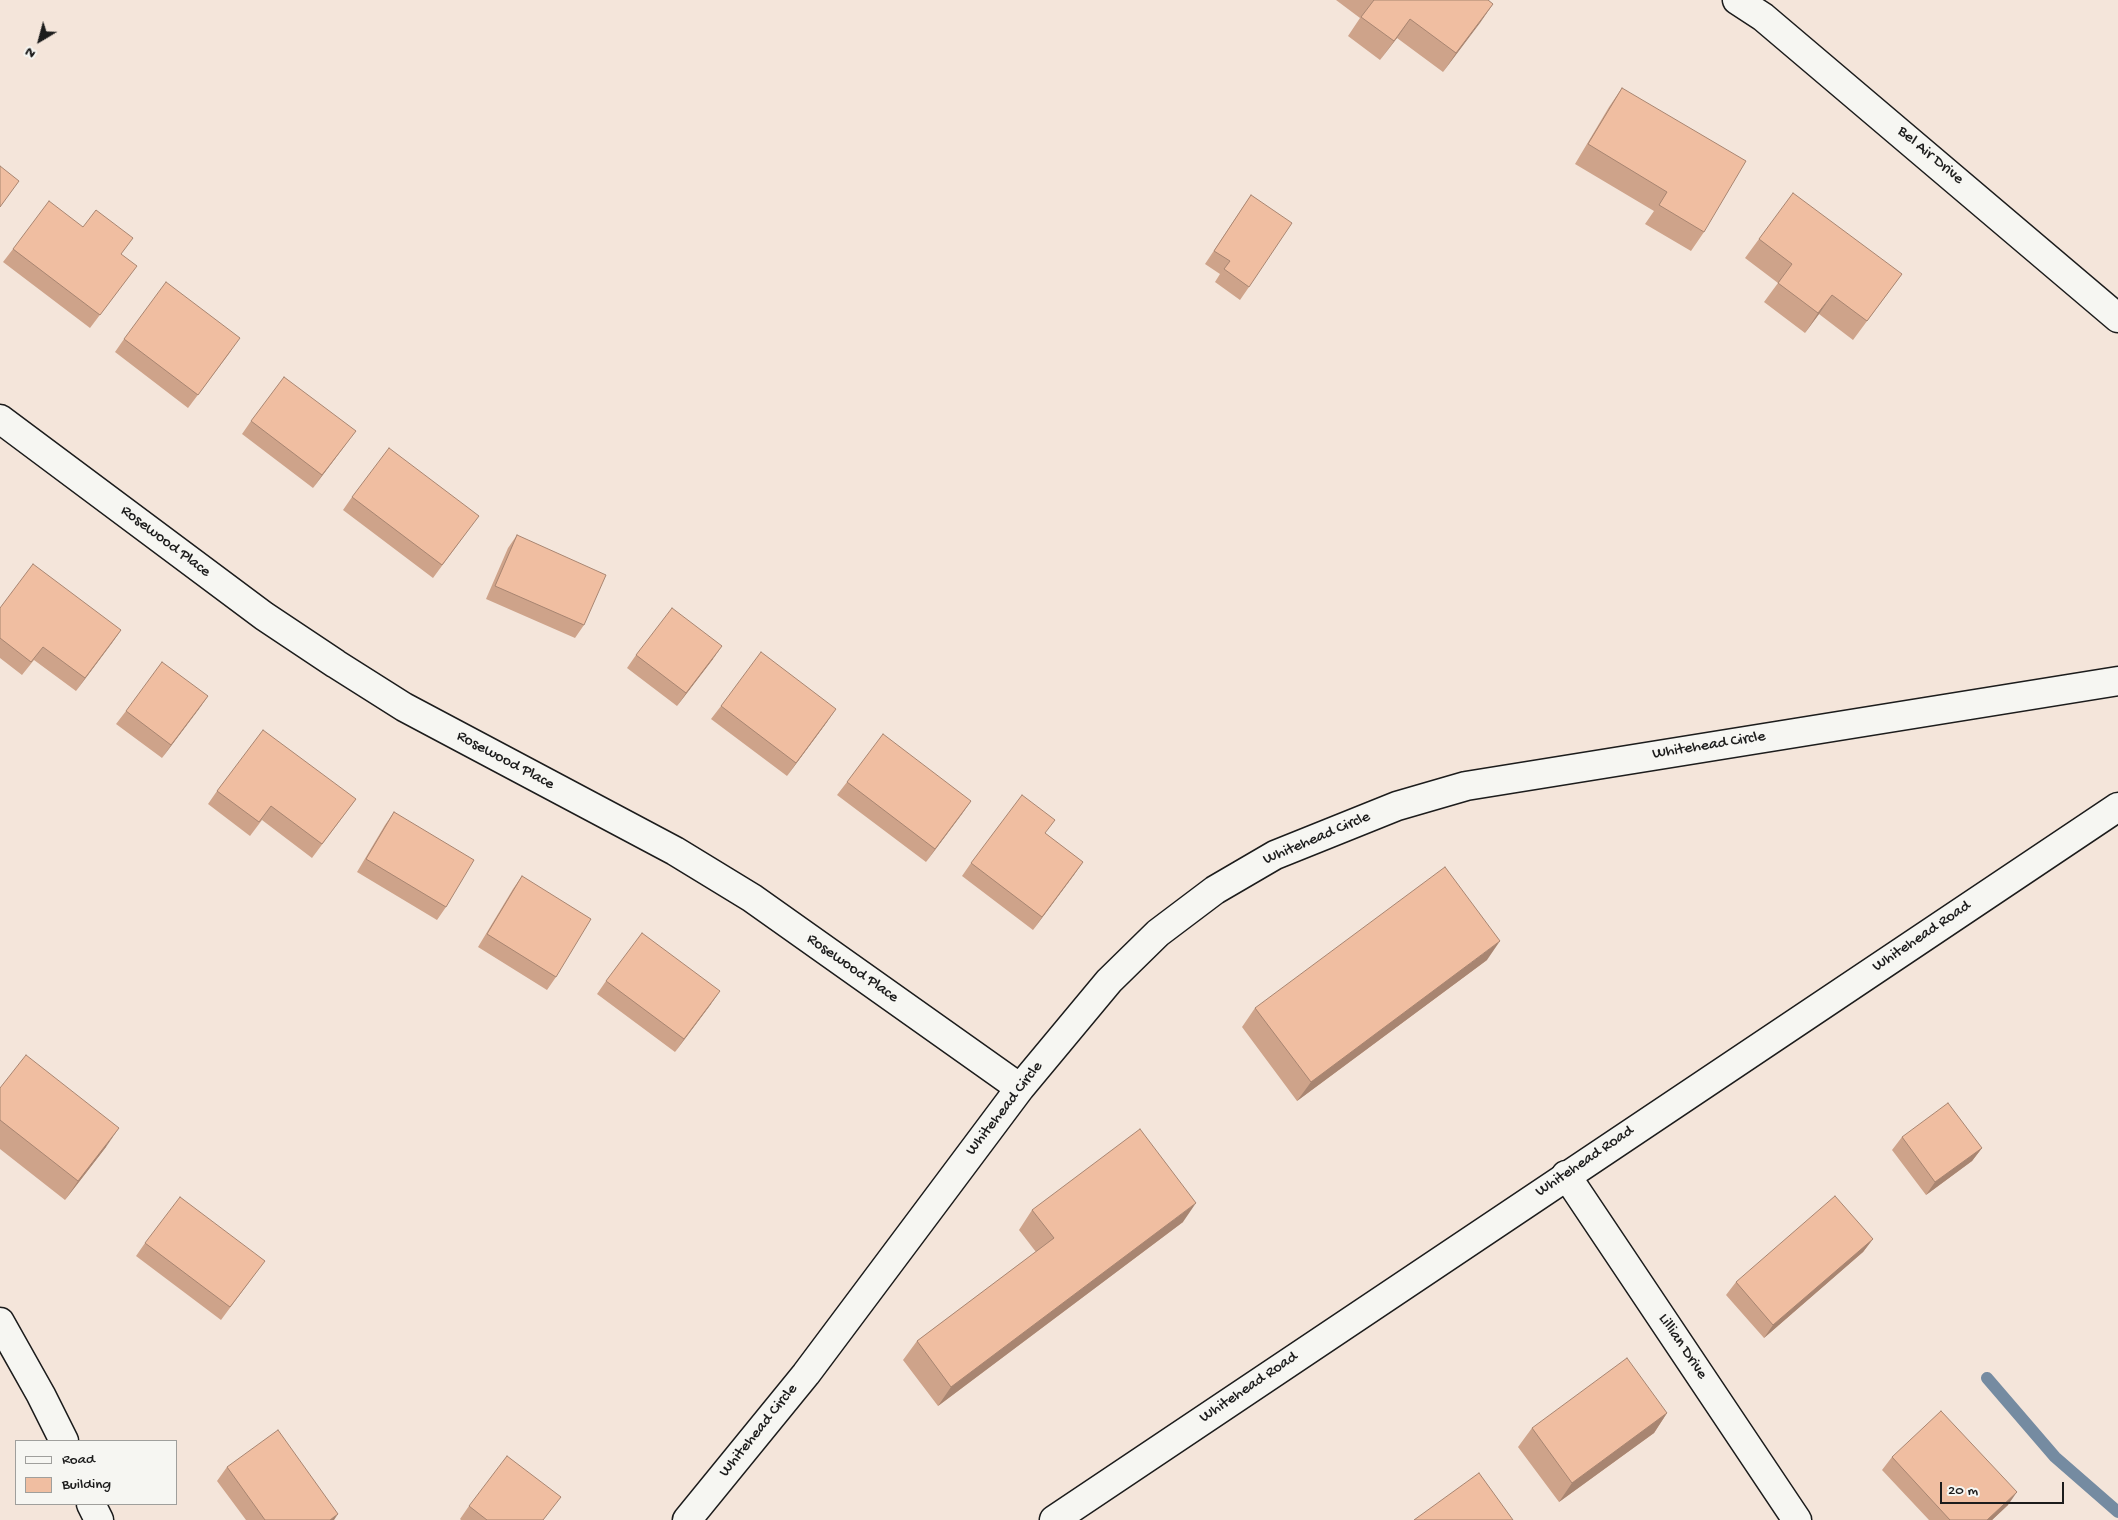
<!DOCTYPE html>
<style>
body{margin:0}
#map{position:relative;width:2118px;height:1520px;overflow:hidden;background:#f4e5da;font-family:"Gochi Hand",sans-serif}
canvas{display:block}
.legend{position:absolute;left:15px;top:1440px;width:162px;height:65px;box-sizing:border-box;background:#f6f6f2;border:1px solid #9f9f9c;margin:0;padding:6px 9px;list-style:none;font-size:15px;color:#1c1c1c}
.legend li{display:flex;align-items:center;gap:10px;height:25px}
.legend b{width:25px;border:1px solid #9f9f9c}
.north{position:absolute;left:15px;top:15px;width:50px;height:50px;-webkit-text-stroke:4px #f6f6f2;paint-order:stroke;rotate:217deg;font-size:14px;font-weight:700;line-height:20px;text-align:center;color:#1c1c1c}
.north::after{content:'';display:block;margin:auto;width:18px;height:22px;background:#1c1c1c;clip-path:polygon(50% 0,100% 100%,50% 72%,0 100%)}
.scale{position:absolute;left:1940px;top:1482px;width:124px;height:22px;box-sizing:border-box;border:2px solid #1c1c1c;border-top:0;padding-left:6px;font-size:15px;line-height:18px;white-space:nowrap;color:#1c1c1c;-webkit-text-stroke:4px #f6f6f2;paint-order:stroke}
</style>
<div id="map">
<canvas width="2118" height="1520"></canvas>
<ul class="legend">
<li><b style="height:6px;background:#f6f6f2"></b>Road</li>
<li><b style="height:14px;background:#f0bea1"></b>Building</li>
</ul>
<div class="north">N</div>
<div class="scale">20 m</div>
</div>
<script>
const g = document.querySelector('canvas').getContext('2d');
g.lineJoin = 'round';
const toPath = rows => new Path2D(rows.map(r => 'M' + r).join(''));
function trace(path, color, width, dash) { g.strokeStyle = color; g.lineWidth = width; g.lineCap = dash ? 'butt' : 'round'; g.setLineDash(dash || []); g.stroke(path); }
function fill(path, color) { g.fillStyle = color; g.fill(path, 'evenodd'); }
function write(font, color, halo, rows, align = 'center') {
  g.font = font + ' "Gochi Hand",sans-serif'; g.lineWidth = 4.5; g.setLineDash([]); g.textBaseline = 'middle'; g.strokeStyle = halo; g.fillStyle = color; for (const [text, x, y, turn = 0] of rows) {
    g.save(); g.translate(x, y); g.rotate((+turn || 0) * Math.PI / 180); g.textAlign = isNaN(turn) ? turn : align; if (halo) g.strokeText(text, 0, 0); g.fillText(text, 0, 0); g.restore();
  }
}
trace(toPath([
 [1987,1378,2055,1457,2118,1512]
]), '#758ba1', 12);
const street = toPath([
 [1737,0,1763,17,2118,318],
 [0,419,264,616,336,664,404,707,675,851,752,898,1020,1088],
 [1566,1175,1797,1520],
 [0,1322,41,1395,64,1441],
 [91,1504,99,1520],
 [687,1520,806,1374,1020,1088,1109,981,1158,933,1215,890,1275,855,1397,806,1466,786,2118,681]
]);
const secondary = toPath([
 [1054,1520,2118,807]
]);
trace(street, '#1c1c1c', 31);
trace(secondary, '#1c1c1c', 31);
trace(street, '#f6f6f2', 28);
trace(secondary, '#f6f6f2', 28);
fill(toPath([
 [1336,0,1488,0,1493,4,1443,72,1397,38,1380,60,1348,36,1360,18],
 [1622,88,1704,232,1691,251,1645,224,1654,211,1575,164,1609,107],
 [1251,195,1249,287,1240,300,1215,282,1220,274,1205,264],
 [83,227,121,254,127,279,90,328,3,262,13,249],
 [1759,239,1902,274,1853,340,1819,314,1805,333,1764,302,1778,283,1745,258],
 [124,339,231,351,188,408,115,352],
 [251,421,346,444,313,488,242,434],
 [352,497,469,529,433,578,343,510],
 [517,535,584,625,575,638,486,599,508,548],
 [0,608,121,630,76,691,34,660,22,675,0,658],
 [636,655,713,659,677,706,627,668],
 [208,696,162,758,116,724,126,711],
 [721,706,827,722,787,776,711,719],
 [847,782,971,801,926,862,837,795],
 [217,791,356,799,312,858,262,820,250,836,208,804],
 [394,812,446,907,437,920,357,872,385,825],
 [1046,834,1083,862,1033,930,962,876,971,863],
 [522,876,556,977,547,990,478,947,513,889],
 [1487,960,1297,1101,1242,1027,1255,1008],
 [606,981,711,1004,675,1052,597,994],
 [0,1088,106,1147,65,1200,0,1149],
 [1902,1137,1982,1148,1972,1161,1926,1195,1892,1150],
 [1032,1210,1183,1222,938,1406,903,1360,917,1341,1036,1252,1019,1230],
 [1873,1239,1863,1252,1764,1338,1726,1295,1736,1282],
 [145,1243,255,1274,221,1320,136,1256],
 [1667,1413,1654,1433,1559,1502,1518,1447,1532,1428],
 [1892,1457,2008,1505,1992,1520,1929,1520,1882,1470],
 [227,1467,334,1520,246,1520,217,1481],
 [469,1506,544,1520,461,1520,460,1519]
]), '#cea38a');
fill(toPath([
 [1493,4,1480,23,1443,72,1456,53],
 [1410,19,1397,38,1380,60,1394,41],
 [1832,295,1819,314,1805,333,1818,313],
 [356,431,346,444,313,488,322,475],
 [121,630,112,643,76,691,85,678],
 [722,646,713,659,677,706,686,693],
 [208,696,199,709,162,758,171,745],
 [836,709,827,722,787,776,796,763],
 [971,801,962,814,926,862,935,849],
 [1083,862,1074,875,1033,930,1042,917],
 [1500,941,1487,960,1297,1101,1311,1082],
 [720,991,711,1004,675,1052,684,1039],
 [119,1128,106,1147,65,1200,78,1181],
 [1982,1148,1972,1161,1926,1195,1935,1182],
 [1196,1203,1183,1222,938,1406,951,1387],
 [1873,1239,1863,1252,1764,1338,1773,1325],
 [1667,1413,1654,1433,1559,1502,1572,1483],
 [2017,1492,2008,1505,1992,1520,1987,1520],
 [338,1514,334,1520,330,1520]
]), '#a88571');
const building = toPath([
 [1374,0,1488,0,1493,4,1456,53,1410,19,1394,41,1361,17,1374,0],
 [1622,88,1746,161,1704,232,1659,205,1667,192,1588,144,1622,88],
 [0,166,19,181,0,207,0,166],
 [1793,193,1902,274,1867,321,1832,295,1818,313,1778,283,1792,264,1759,239,1793,193],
 [1251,195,1292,223,1249,287,1224,269,1230,261,1214,251,1251,195],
 [49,201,83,227,96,210,133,238,121,254,137,266,100,315,13,249,49,201],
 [166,282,240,338,198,395,124,339,166,282],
 [284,377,356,431,322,475,251,421,284,377],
 [389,448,479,516,442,565,352,497,389,448],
 [517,535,606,575,584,625,495,586,517,535],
 [33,564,121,630,85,678,43,647,31,662,0,638,0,608,33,564],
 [672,608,722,646,686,693,636,655,672,608],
 [761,652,836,709,796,763,721,706,761,652],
 [162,662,208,696,171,745,126,711,162,662],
 [263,730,356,799,322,844,271,806,259,822,217,791,263,730],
 [883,734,971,801,935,849,847,782,883,734],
 [1022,795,1055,820,1045,833,1083,862,1042,917,971,863,1022,795],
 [394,812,474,860,446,907,366,859,394,812],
 [1445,867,1500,941,1311,1082,1255,1008,1445,867],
 [522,876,591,919,556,977,487,934,522,876],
 [642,933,720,991,684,1039,606,981,642,933],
 [26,1055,119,1128,78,1181,0,1120,0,1088,26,1055],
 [1948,1103,1982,1148,1935,1182,1902,1137,1948,1103],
 [1140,1129,1196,1203,951,1387,917,1341,1054,1238,1032,1210,1140,1129],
 [1835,1196,1873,1239,1773,1325,1736,1282,1835,1196],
 [180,1197,265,1261,230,1307,145,1243,180,1197],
 [1627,1358,1667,1413,1572,1483,1532,1428,1627,1358],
 [1941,1411,2017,1492,1987,1520,1950,1520,1892,1457,1941,1411],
 [278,1430,338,1514,330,1520,265,1520,227,1467,278,1430],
 [507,1456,561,1497,543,1520,487,1520,469,1506,507,1456],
 [1479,1473,1513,1520,1414,1520,1479,1473]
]);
fill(building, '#f0bea1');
trace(building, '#a88571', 1);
write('16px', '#1c1c1c', '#f6f6f2', [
 ["Bel Air Drive",1930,156,40],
 ["Rosewood Place",165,542,37],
 ["Whitehead Circle",1709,746,-9],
 ["Rosewood Place",505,761,28],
 ["Whitehead Circle",1317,839,-23],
 ["Whitehead Road",1922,937,-34],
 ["Rosewood Place",852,969,35],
 ["Whitehead Circle",1005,1109,-52],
 ["Whitehead Road",1585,1162,-34],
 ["Lillian Drive",1682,1347,56],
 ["Whitehead Road",1249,1388,-34],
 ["Whitehead Circle",759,1431,-51]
]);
</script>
